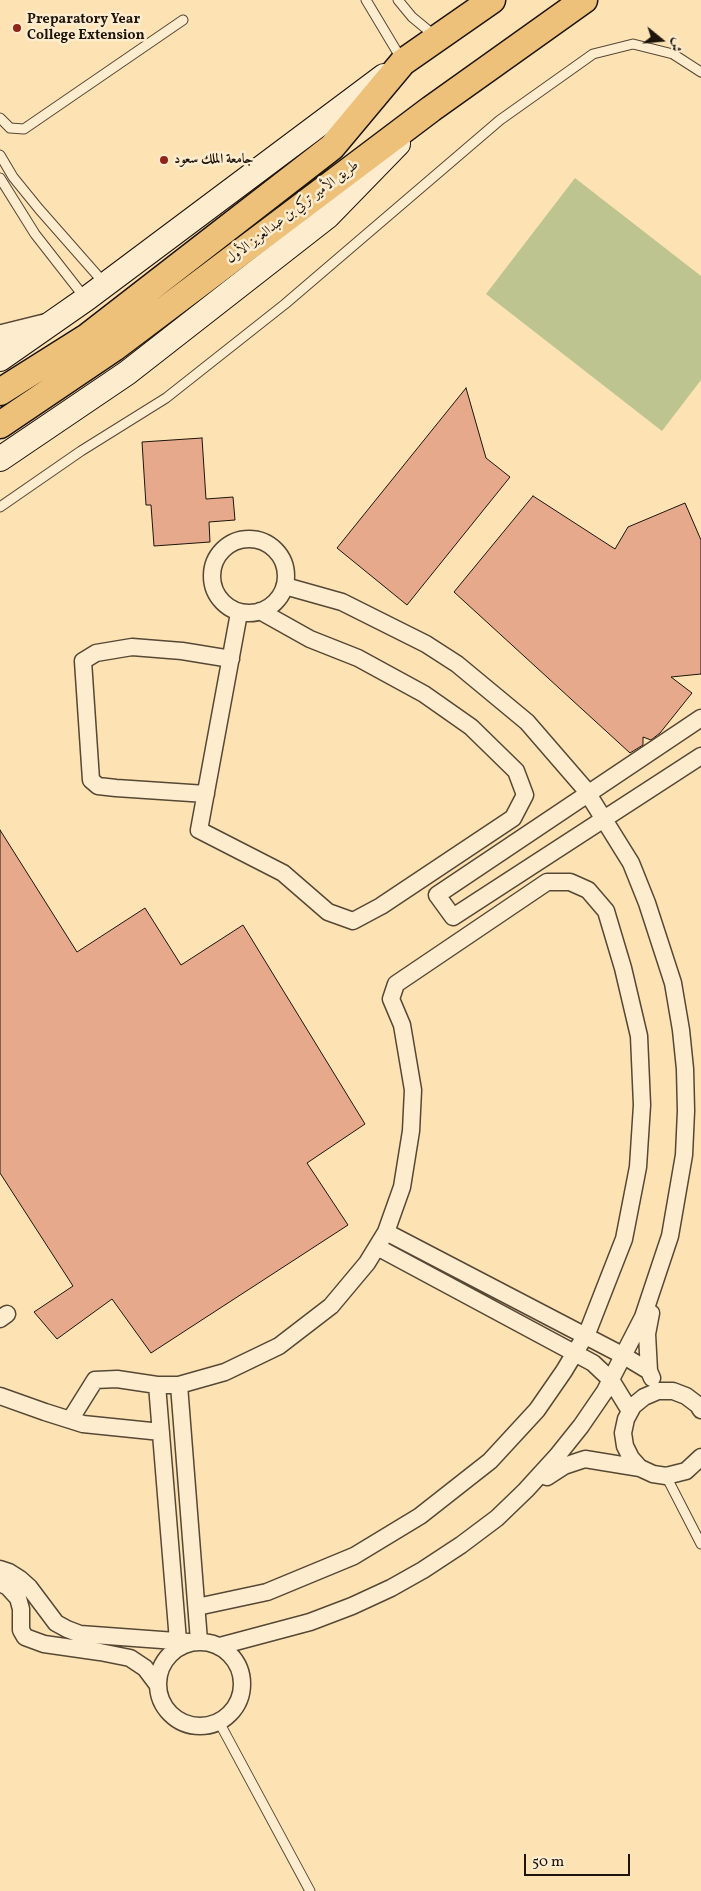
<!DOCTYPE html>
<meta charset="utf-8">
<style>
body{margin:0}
#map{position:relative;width:701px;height:1891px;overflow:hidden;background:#fde2b4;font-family:Vollkorn,Amiri,serif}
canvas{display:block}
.north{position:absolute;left:636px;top:15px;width:50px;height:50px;-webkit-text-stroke:4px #feecce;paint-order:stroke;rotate:107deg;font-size:14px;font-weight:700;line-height:20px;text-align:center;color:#1d150b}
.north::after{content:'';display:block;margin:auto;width:18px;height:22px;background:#1d150b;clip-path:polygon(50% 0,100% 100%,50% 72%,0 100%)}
.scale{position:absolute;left:524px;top:1854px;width:106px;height:22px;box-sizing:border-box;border:2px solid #1d150b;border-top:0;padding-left:6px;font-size:15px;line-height:18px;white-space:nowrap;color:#1d150b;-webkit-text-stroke:4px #feecce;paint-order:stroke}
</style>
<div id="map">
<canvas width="701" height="1891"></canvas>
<div class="north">ش</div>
<div class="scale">50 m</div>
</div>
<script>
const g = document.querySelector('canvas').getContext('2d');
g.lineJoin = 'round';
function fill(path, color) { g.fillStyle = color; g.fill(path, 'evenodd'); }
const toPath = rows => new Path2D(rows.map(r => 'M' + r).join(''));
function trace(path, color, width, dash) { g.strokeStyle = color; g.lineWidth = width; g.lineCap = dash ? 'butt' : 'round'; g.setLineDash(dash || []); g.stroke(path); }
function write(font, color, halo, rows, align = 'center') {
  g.font = font + ' Vollkorn,Amiri,serif'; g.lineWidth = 5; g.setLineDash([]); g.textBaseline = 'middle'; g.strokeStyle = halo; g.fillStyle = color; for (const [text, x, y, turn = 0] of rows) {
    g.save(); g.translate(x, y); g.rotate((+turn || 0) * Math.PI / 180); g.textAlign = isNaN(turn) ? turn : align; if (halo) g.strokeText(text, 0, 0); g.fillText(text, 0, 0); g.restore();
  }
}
fill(toPath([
 [575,178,701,276,701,380,662,431,486,294]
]), '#bdc48f');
const building = toPath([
 [466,388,486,458,510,477,407,605,337,548,466,388],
 [202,438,206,499,233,497,235,520,209,522,210,542,154,546,151,505,146,505,142,442,202,438],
 [533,496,615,549,628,527,685,503,701,540,701,674,671,677,692,693,660,733,651,740,643,737,643,745,630,753,454,592,533,496],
 [0,830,77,952,145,908,181,965,243,925,365,1124,307,1163,348,1225,151,1353,112,1299,57,1339,34,1312,73,1286,0,1173,0,830]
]);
fill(building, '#e6a98b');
trace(building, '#1d150b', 1);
const service = toPath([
 [366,0,402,60],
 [398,0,412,17,435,36],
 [0,118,10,128,24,129,183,20],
 [0,155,13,177,39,209,105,284],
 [0,178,35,234,85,298],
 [0,507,81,451,166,398,285,304,500,120,593,54,633,44,673,54,701,72],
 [666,1476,701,1544],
 [219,1722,310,1891]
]);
const minor = toPath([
 '212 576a37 37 0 1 1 74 0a37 37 0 1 1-74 0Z',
 [239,613,199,830,283,873,328,912,353,921,381,906,513,818,525,795,516,771,471,727,424,694,358,658,310,639,260,611],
 [701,718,437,895,453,917,701,756],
 [206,794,116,788,98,786,91,780,83,661,96,653,132,647,182,651,231,659],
 [386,1232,624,1356,649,1371],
 [377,1247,593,1363,611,1380,630,1411],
 [651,1313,647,1334,649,1371,652,1378],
 [0,1319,7,1314],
 [157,1385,178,1641],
 [179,1385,199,1641],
 [0,1396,45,1412,83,1424,161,1432],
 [701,1410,698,1405,686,1396,673,1391,658,1391,644,1397,633,1406,626,1419,623,1433,625,1446,631,1458,640,1468,653,1474,666,1476,686,1471,701,1457],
 [70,1420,95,1380,117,1379,157,1385,179,1385,225,1372,279,1346,331,1306,367,1263,386,1232,402,1187,411,1131,413,1090,402,1025,391,999,396,984,547,882,570,882,588,890,606,911,623,968,639,1036,642,1105,638,1167,624,1239,588,1331,564,1371,537,1410,490,1461,420,1516,354,1556,267,1592,197,1607],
 [547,1477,564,1466,585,1459,640,1468],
 [0,1569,9,1572,20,1579,29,1587,56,1623,67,1629,80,1634,189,1642],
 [0,1583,8,1587,18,1598,21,1609,21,1630,25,1637,44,1644,100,1652,130,1658,145,1668,157,1684],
 '158 1684a42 42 0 1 1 84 0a42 42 0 1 1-84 0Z',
 [220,1646,310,1622,352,1606,391,1588,423,1570,461,1545,497,1518,526,1490,557,1456,581,1426,605,1391,643,1317,670,1236,684,1155,686,1111,685,1069,681,1030,673,983,647,903,631,863,585,789,527,722,457,664,426,644,342,602,285,586]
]);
const tertiary = toPath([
 [0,336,45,325]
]);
const secondary = toPath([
 [0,359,86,299,384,76],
 [0,459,127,373,328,216,398,144]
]);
const primary = toPath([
 [0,392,87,337,332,147,403,62,492,0],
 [0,425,114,348,431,109,584,0]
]);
trace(service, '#554835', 11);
trace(minor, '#554835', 19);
trace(tertiary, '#554835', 24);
trace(secondary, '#1d150b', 26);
trace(primary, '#1d150b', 29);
trace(service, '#feecce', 9);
trace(minor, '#feecce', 16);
trace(tertiary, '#feecce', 21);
trace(secondary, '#feecce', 24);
trace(primary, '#eec17a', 26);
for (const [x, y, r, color] of [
 [17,28,5,"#8f2418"],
 [164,160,5,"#8f2418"]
]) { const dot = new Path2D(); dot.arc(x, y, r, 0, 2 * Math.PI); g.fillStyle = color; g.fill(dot); trace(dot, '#feecce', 2); }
write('bold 14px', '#1d150b', '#feecce', [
 ["Preparatory Year",27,20],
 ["College Extension",27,36],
 ["جامعة الملك سعود",174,160]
], 'left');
write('14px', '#1d150b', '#feecce', [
 ["طريق الأمير تركي بن عبدالعزيز الأول",293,213,-37]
]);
</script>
